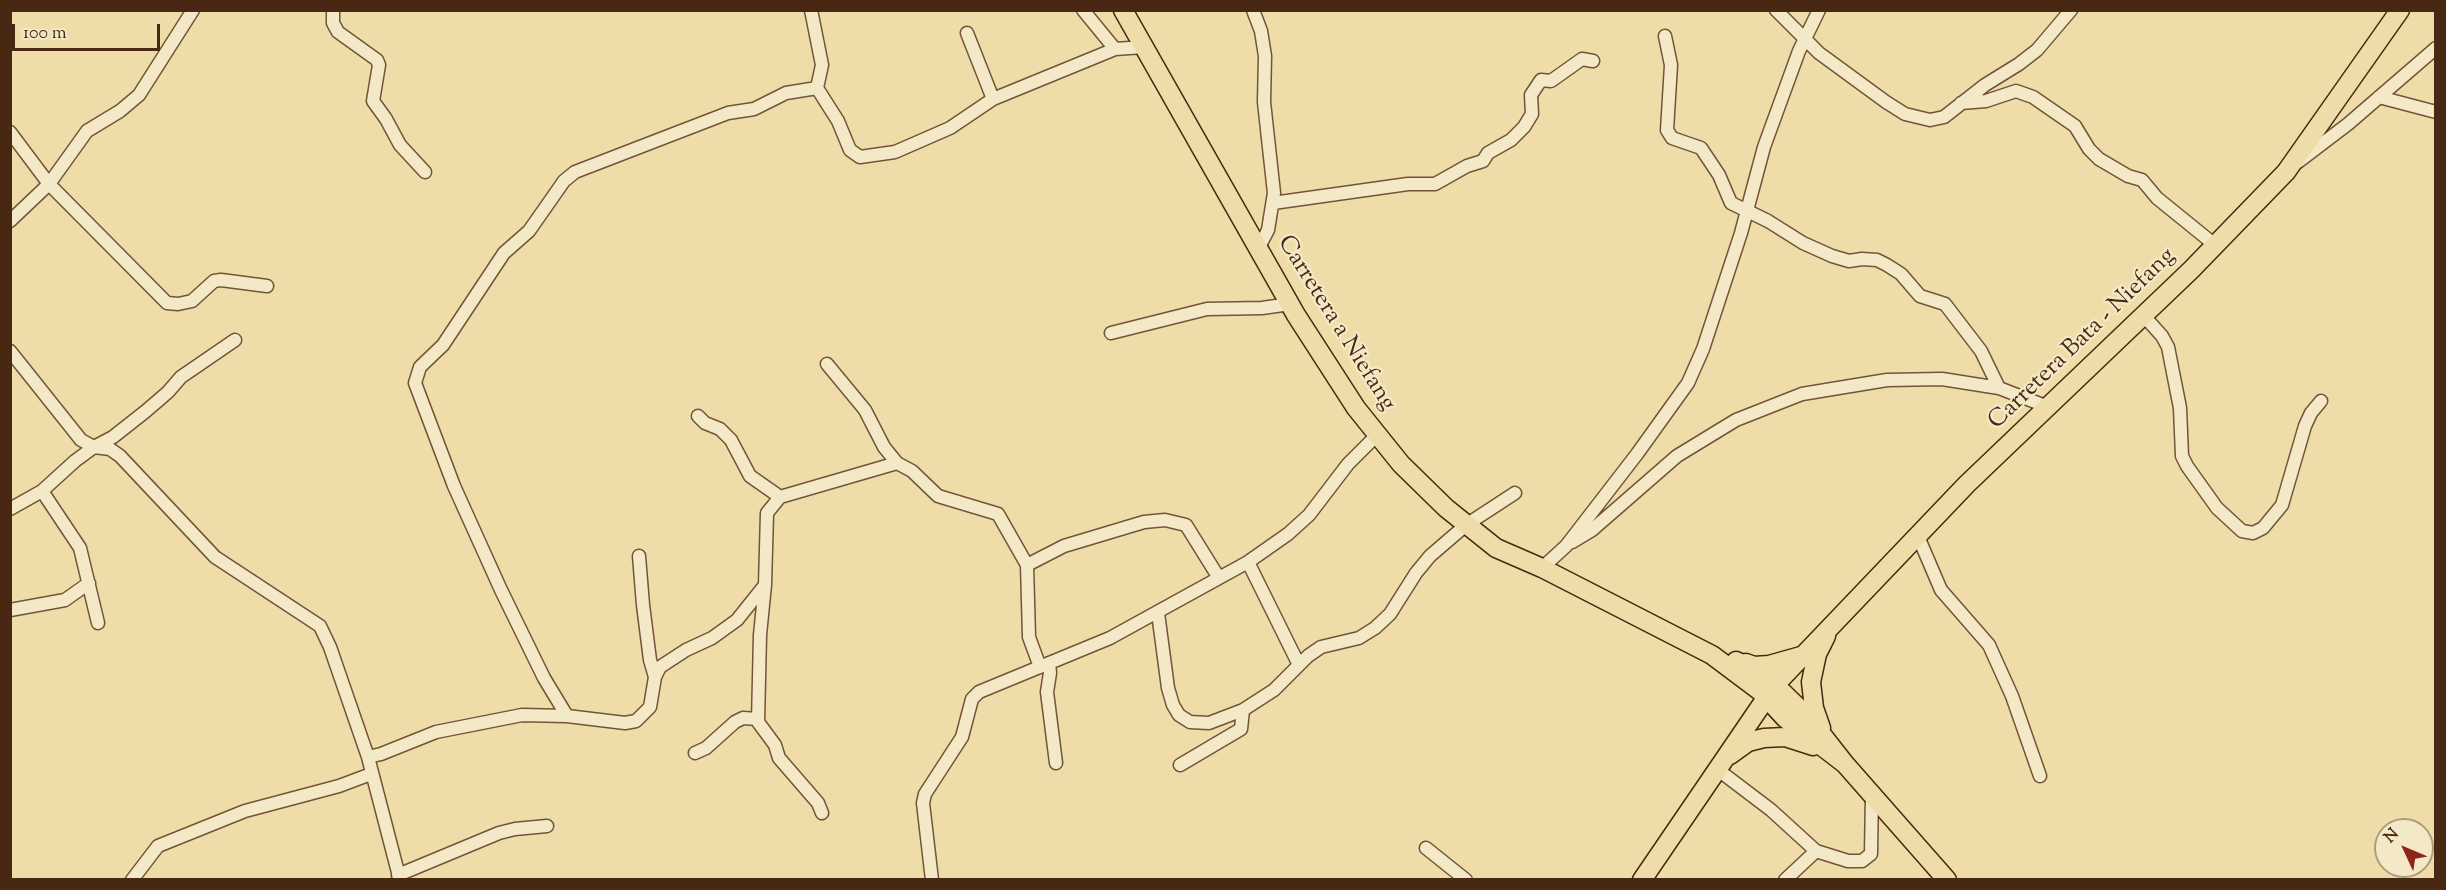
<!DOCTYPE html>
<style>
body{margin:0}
#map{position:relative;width:2446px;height:890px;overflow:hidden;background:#eedda9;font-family:"Sorts Mill Goudy",serif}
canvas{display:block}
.frame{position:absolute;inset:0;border:12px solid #482713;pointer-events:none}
.north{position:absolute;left:2374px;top:818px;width:60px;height:60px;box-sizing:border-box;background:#f4e9c7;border:2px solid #af9b7f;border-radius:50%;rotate:314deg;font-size:16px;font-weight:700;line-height:24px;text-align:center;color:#482713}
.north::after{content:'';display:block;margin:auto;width:21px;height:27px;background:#8f2418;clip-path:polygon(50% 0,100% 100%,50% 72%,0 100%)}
.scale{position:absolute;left:12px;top:24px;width:148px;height:27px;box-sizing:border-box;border:3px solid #482713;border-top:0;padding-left:8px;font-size:18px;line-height:21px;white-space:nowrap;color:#482713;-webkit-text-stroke:4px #f4e9c7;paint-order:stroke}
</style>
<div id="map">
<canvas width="2446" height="890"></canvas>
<div class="frame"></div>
<div class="north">N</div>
<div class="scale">100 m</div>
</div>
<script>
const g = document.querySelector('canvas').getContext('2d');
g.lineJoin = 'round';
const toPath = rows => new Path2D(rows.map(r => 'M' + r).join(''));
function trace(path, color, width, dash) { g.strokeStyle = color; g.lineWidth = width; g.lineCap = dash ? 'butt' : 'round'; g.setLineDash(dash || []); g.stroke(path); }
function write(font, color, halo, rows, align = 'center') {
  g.font = font + ' "Sorts Mill Goudy",serif'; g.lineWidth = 4.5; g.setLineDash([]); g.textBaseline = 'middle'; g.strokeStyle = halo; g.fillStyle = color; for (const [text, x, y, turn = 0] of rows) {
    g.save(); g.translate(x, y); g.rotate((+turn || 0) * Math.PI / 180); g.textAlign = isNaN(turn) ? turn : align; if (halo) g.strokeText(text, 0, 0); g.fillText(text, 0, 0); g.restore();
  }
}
const street = toPath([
 [333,10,333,23,338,32,377,60,379,65,373,101,386,119,400,145,425,172],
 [811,10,822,65,817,88,838,121,850,150,860,157,895,152,950,128,993,99,1115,49,1144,47],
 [1083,10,1115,49],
 [1253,10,1261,31,1265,56,1264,102,1274,193,1268,230,1259,247],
 [1776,10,1819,53,1886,102,1905,114,1930,120,1944,117,1985,85,2019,64,2037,50,2071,10],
 [967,33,993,99],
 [1665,36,1671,65,1667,130,1672,138,1701,148,1719,175,1731,203,1768,221,1803,243,1832,256,1849,261,1862,259,1877,260,1887,265,1901,274,1920,296,1945,304,1981,351,1999,388],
 [2379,97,2436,112],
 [1961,103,1986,101,2016,91,2033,97,2075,126,2089,149,2099,159,2128,176,2142,180,2157,198,2215,245],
 [10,132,49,184,167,303,178,304,192,301,214,281,221,280,267,286],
 [2298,162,2348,124,2436,48],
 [1273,203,1408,184,1435,184,1467,166,1483,161,1488,153,1511,140,1524,127,1532,114,1531,95,1541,80,1551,81,1582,59,1593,61],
 [10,221,49,184,87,131,120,111,139,95,193,10],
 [2144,316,2162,336,2168,347,2180,408,2182,456,2187,466,2217,508,2242,531,2253,533,2263,528,2282,505,2305,426,2311,413,2321,401],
 [1111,333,1207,309,1262,308,1290,304],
 [10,351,81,440,94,447,110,449,120,456,215,557,320,626,330,647,368,757,400,880],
 [827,364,865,410,884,447,897,463],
 [698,416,705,423,720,429,731,440,750,476,780,497],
 [42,491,80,548,98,623],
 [10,509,42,491,75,461,94,447,113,437,146,411,168,392,181,377,235,340],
 [1917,534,1941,590,1989,645,2012,696,2040,776],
 [1572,542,1592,530,1677,456,1736,420,1802,394,1887,380,1942,379,1999,388,2048,407],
 [639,556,643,605,650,660,655,677],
 [1248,562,1299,665],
 [1027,565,1064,546,1144,522,1165,520,1186,525,1219,578],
 [1542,568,1566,546,1637,454,1688,383,1703,349,1741,233,1764,147,1799,51,1819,10],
 [765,585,760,635,758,722,775,745,779,758,818,803,822,813],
 [10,610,65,600,89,583],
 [1158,613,1168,688,1173,705,1179,715,1190,722,1209,723,1243,710,1274,690,1308,656,1321,647,1359,638,1375,628,1390,614,1416,573,1430,556,1466,525,1515,493],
 [1049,663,1050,673,1047,692,1056,763],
 [567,716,544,678,501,590,454,486,415,383,420,367,443,345,504,253,529,231,564,181,575,172,728,113,754,109,786,93,817,88],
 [695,753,706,748,735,722,743,718,758,719],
 [368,757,381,754,436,732,522,715,567,716,625,723,636,721,650,707,655,677,660,667,686,650,712,638,737,620,765,585,767,513,780,497,897,463,912,471,938,496,998,514,1027,565,1029,637,1040,667],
 [1180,765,1241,729,1243,710],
 [1717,769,1771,810,1816,851,1848,861,1862,861,1871,854,1872,794],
 [1426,848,1466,880],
 [398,875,499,833,515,829,547,826],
 [132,880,158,846,245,811,339,786,371,774],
 [932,880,923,803,925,794,962,737,972,699,979,692,1110,638,1248,562,1288,534,1309,515,1348,464,1377,435],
 [1785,880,1816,851]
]);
const primary = toPath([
 [1123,10,1296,315,1356,408,1401,464,1446,508,1496,548,1542,568,1712,655,1760,691,1785,718,1845,764],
 [1736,661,1758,672,1775,685,1809,718,1845,764,1947,880],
 [1746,663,1754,666,1769,665,1801,656],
 [1821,728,1814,708,1811,682,1817,654,1826,636],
 [1730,755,1748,742,1764,738,1785,737,1813,746],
 [1642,880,1775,685,1967,484,2191,270,2286,172,2400,10]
]);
trace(street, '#725438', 15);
trace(primary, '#482713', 21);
trace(street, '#f4e9c7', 12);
trace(primary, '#eedda9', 18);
write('24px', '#482713', '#f4e9c7', [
 ["Carretera a Niefang",1335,324,58],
 ["Carretera Bata - Niefang",2083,340,-44]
]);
</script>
